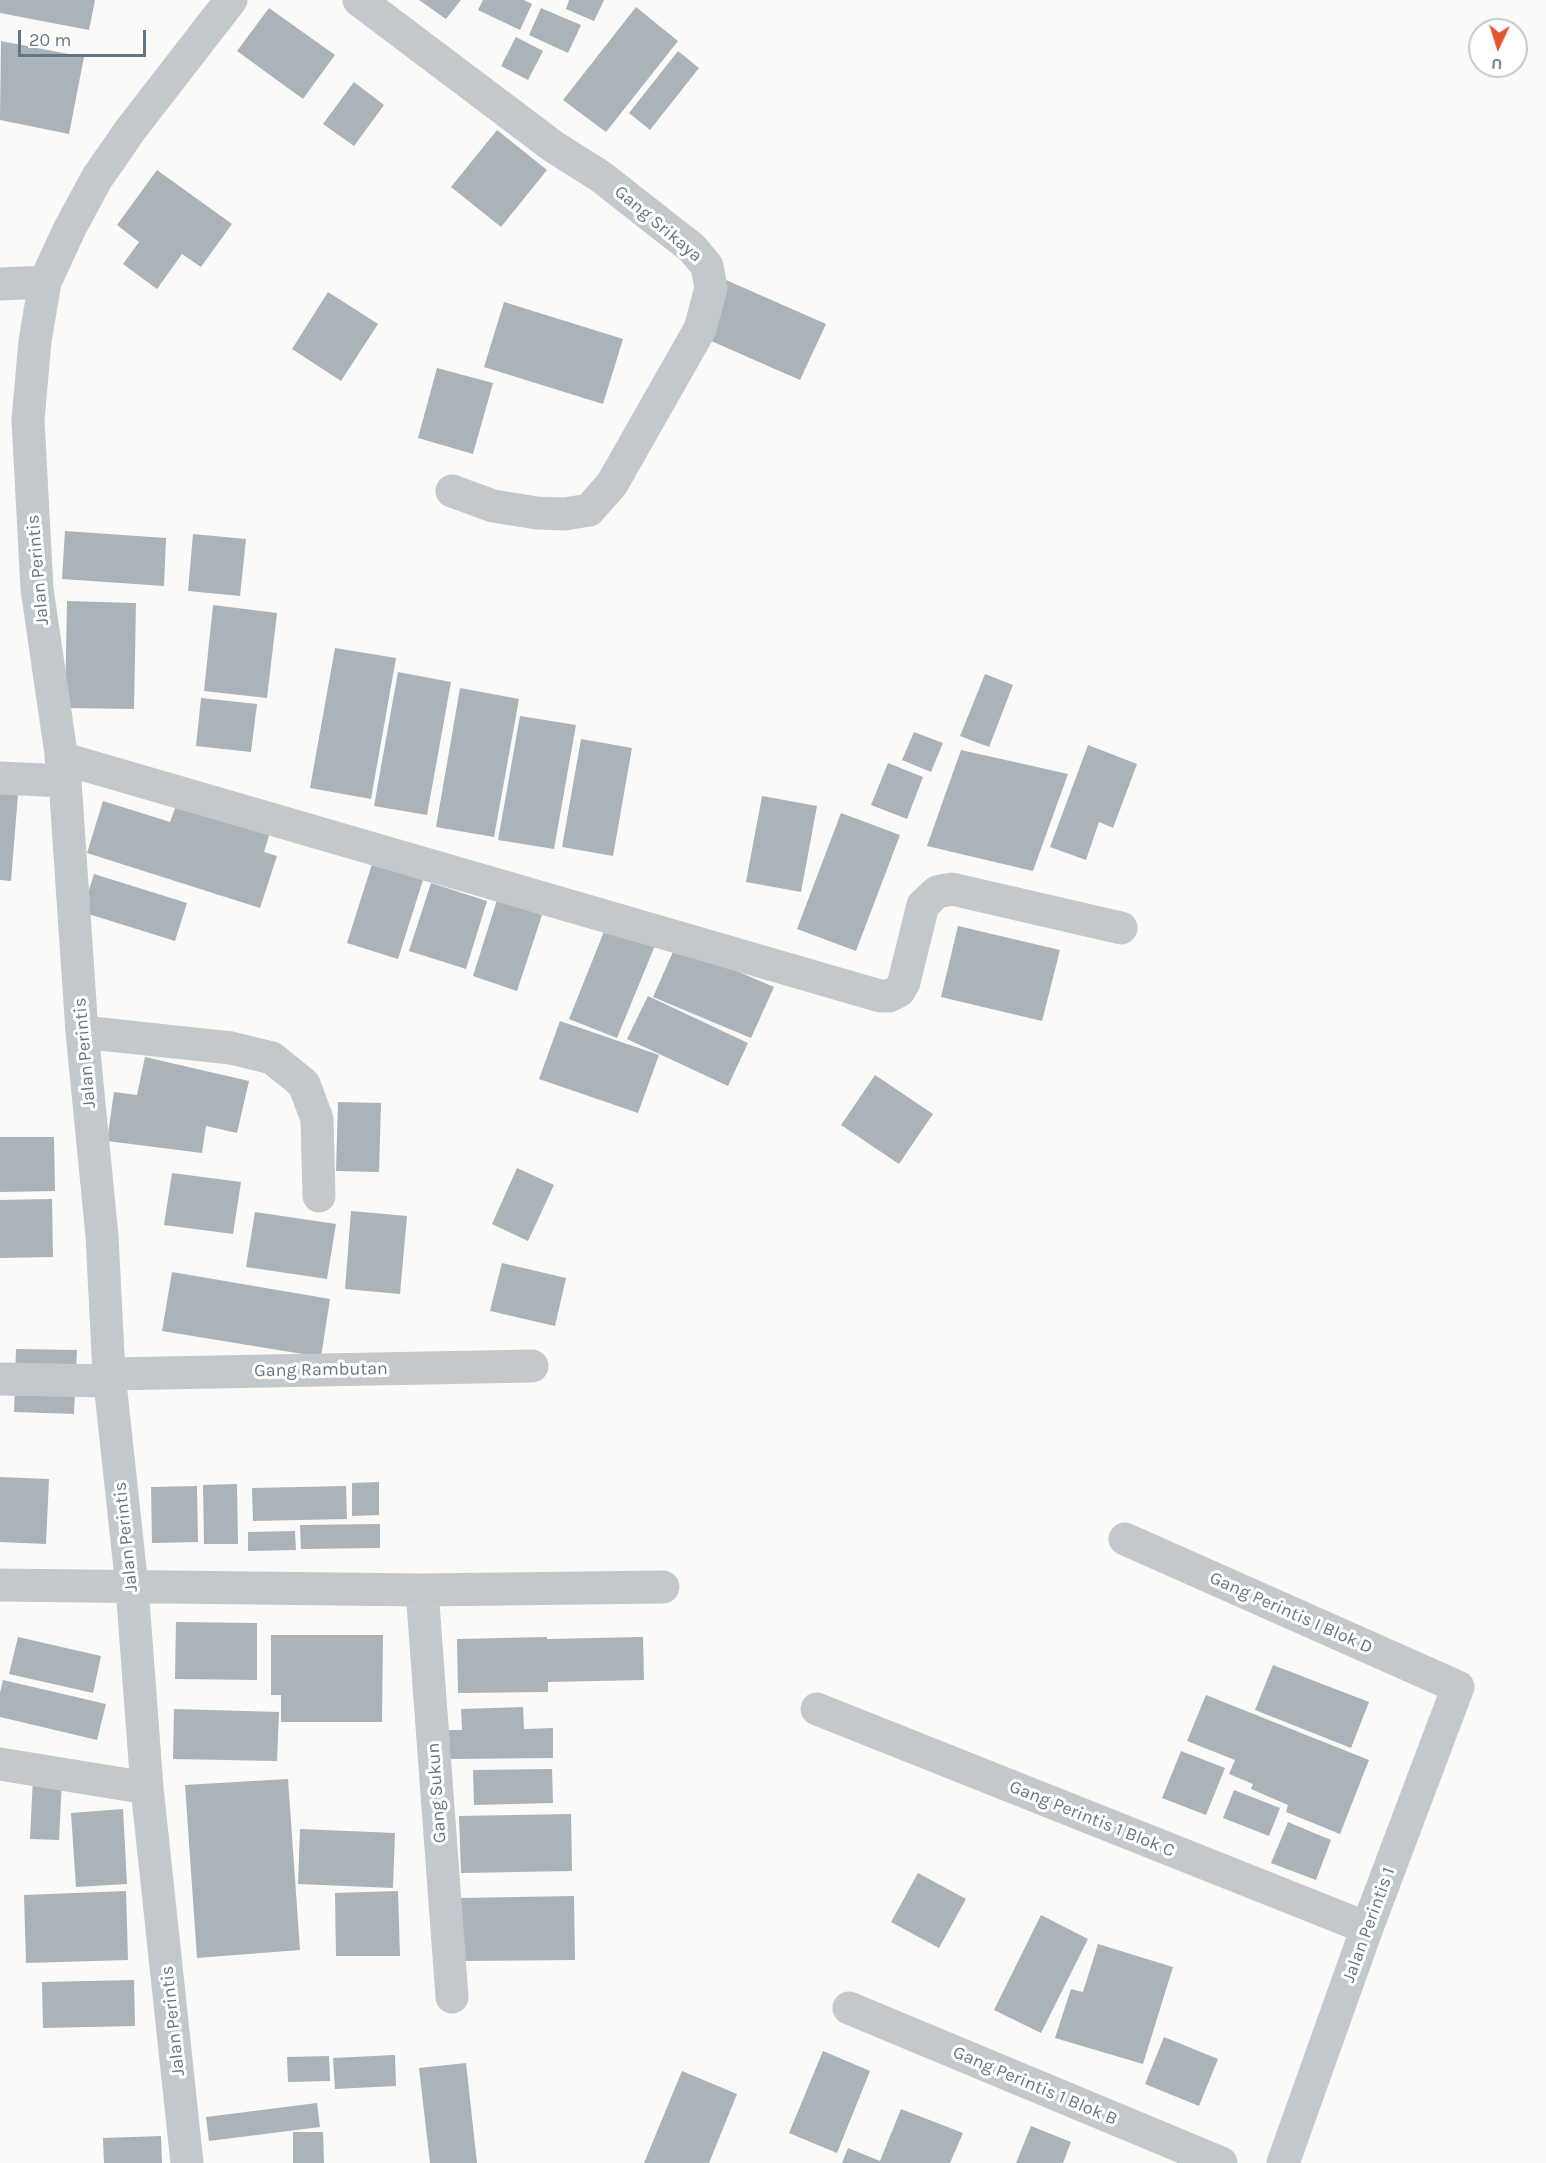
<!DOCTYPE html>
<style>
body{margin:0}
#map{position:relative;width:1546px;height:2163px;overflow:hidden;background:#fafaf8;font-family:Karla,sans-serif}
canvas{display:block}
.north{position:absolute;left:1468px;top:18px;width:60px;height:60px;box-sizing:border-box;background:#fff;border:2px solid #c1c8cd;border-radius:50%;rotate:184deg;font-size:16px;font-weight:700;line-height:24px;text-align:center;color:#657683}
.north::after{content:'';display:block;margin:auto;width:21px;height:27px;background:#e4572e;clip-path:polygon(50% 0,100% 100%,50% 72%,0 100%)}
.scale{position:absolute;left:18px;top:30px;width:128px;height:27px;box-sizing:border-box;border:3px solid #657683;border-top:0;padding-left:8px;font-size:18px;line-height:21px;white-space:nowrap;color:#657683;-webkit-text-stroke:4px #fff;paint-order:stroke}
</style>
<div id="map">
<canvas width="1546" height="2163"></canvas>
<div class="north">U</div>
<div class="scale">20 m</div>
</div>
<script>
const g = document.querySelector('canvas').getContext('2d');
g.lineJoin = 'round';
function fill(path, color) { g.fillStyle = color; g.fill(path, 'evenodd'); }
const toPath = rows => new Path2D(rows.map(r => 'M' + r).join(''));
function trace(path, color, width, dash) { g.strokeStyle = color; g.lineWidth = width; g.lineCap = dash ? 'butt' : 'round'; g.setLineDash(dash || []); g.stroke(path); }
function write(font, color, halo, rows, align = 'center') {
  g.font = font + ' Karla,sans-serif'; g.lineWidth = 6; g.setLineDash([]); g.textBaseline = 'middle'; g.strokeStyle = halo; g.fillStyle = color; for (const [text, x, y, turn = 0] of rows) {
    g.save(); g.translate(x, y); g.rotate((+turn || 0) * Math.PI / 180); g.textAlign = isNaN(turn) ? turn : align; if (halo) g.strokeText(text, 0, 0); g.fillText(text, 0, 0); g.restore();
  }
}
fill(toPath([
 [0,0,95,0,89,30,0,13],
 [419,0,461,0,446,19],
 [483,0,524,0,532,4,520,30,478,10],
 [569,0,604,0,594,21,566,9],
 [636,7,678,41,606,132,563,100],
 [269,8,335,55,303,99,237,51],
 [541,8,581,25,568,53,529,35],
 [516,37,543,51,528,80,501,66],
 [1,41,84,57,69,134,0,120],
 [678,51,699,68,650,130,629,113],
 [354,82,384,105,354,146,323,124],
 [497,130,547,170,501,227,451,187],
 [157,170,232,224,201,267,182,254,157,289,123,264,139,242,117,225],
 [726,280,826,324,800,380,702,337],
 [328,292,378,324,341,381,292,349],
 [504,302,623,339,603,404,484,367],
 [437,368,493,383,473,454,418,438],
 [65,531,166,538,164,586,62,579],
 [193,534,246,539,240,596,188,591],
 [67,601,136,603,134,709,65,708],
 [213,605,277,613,267,698,204,691],
 [335,648,396,658,371,799,310,788],
 [398,672,451,682,427,815,374,806],
 [985,674,1013,685,989,747,960,736],
 [460,688,519,699,494,837,436,827],
 [201,698,257,704,251,752,196,746],
 [520,716,576,725,554,849,498,840],
 [914,732,943,743,931,772,902,760],
 [581,739,632,748,613,856,562,847],
 [1088,745,1137,764,1113,828,1099,822,1086,860,1050,847],
 [961,750,1068,774,1033,871,927,846],
 [888,763,923,777,907,819,871,805],
 [0,780,19,782,11,881,0,880],
 [762,796,817,806,801,892,746,882],
 [178,800,271,829,264,852,277,856,260,908,87,853,103,801,170,822],
 [841,813,900,835,856,951,797,929],
 [372,864,423,880,398,959,347,943],
 [94,874,187,903,175,941,82,912],
 [431,883,487,901,466,969,409,951],
 [497,900,542,915,517,991,473,976],
 [607,924,656,943,617,1038,569,1019],
 [958,926,1060,950,1042,1021,941,997],
 [676,945,774,987,751,1038,653,997],
 [648,996,748,1043,728,1086,627,1039],
 [560,1021,659,1055,638,1113,539,1079],
 [145,1057,249,1081,237,1133,206,1126,202,1153,107,1141,114,1092,137,1095],
 [875,1075,933,1114,899,1164,841,1125],
 [338,1102,381,1103,379,1172,336,1171],
 [0,1137,54,1137,55,1191,0,1192],
 [517,1168,554,1185,528,1241,492,1224],
 [172,1173,241,1182,233,1234,164,1225],
 [52,1199,53,1257,0,1258,0,1200],
 [351,1211,407,1216,400,1294,345,1289],
 [255,1212,336,1224,327,1279,246,1267],
 [502,1263,566,1278,555,1326,490,1311],
 [172,1272,330,1299,321,1357,162,1331],
 [16,1349,77,1350,74,1414,14,1412],
 [0,1477,49,1479,46,1544,0,1542],
 [379,1482,379,1515,352,1516,352,1483],
 [237,1484,238,1544,204,1544,203,1485],
 [197,1486,198,1542,152,1543,151,1487],
 [346,1486,347,1519,253,1521,252,1488],
 [380,1524,380,1548,301,1549,300,1525],
 [295,1531,296,1550,248,1551,248,1532],
 [176,1622,257,1623,257,1680,175,1679],
 [271,1635,383,1635,382,1722,281,1722,281,1695,271,1695],
 [18,1637,101,1656,93,1693,9,1674],
 [547,1637,547,1639,643,1637,644,1680,548,1682,548,1692,458,1693,457,1639],
 [1273,1665,1369,1702,1351,1748,1255,1710],
 [3,1680,106,1704,97,1740,0,1717,0,1693],
 [1206,1695,1369,1760,1340,1834,1286,1812,1288,1805,1251,1789,1253,1784,1229,1774,1235,1760,1187,1741],
 [523,1707,524,1729,553,1728,553,1758,449,1759,449,1730,462,1730,461,1709],
 [174,1709,279,1712,277,1761,173,1759],
 [1181,1751,1225,1768,1206,1815,1162,1798],
 [552,1769,553,1803,474,1805,473,1770],
 [33,1778,62,1780,59,1840,30,1839],
 [288,1779,300,1950,197,1958,185,1785],
 [1234,1790,1280,1808,1269,1836,1223,1818],
 [123,1809,127,1884,76,1887,71,1813],
 [571,1814,572,1871,461,1873,459,1816],
 [1288,1822,1331,1840,1316,1880,1271,1863],
 [300,1829,395,1833,393,1888,298,1884],
 [918,1873,966,1899,939,1948,891,1922],
 [126,1891,128,1960,26,1963,24,1895],
 [398,1891,400,1956,336,1956,335,1893],
 [574,1896,575,1960,461,1961,460,1898],
 [1041,1915,1088,1939,1041,2033,994,2010],
 [1098,1944,1173,1967,1143,2064,1055,2038,1071,1989,1083,1992],
 [134,1980,135,2026,43,2028,42,1982],
 [1164,2037,1218,2059,1199,2106,1145,2084],
 [823,2051,870,2071,837,2153,789,2133],
 [395,2055,396,2086,335,2089,333,2058],
 [329,2056,330,2081,288,2082,287,2057],
 [466,2063,477,2163,430,2163,419,2068],
 [682,2071,737,2094,709,2163,644,2163],
 [317,2103,320,2127,209,2141,206,2117],
 [901,2109,963,2133,950,2163,842,2163,848,2148,880,2161],
 [1031,2126,1071,2142,1063,2163,1016,2163],
 [293,2132,323,2132,324,2163,293,2163],
 [161,2136,162,2163,104,2163,103,2138]
]), '#aab3b9');
trace(toPath([
 [359,0,554,147,600,176,692,248,707,266,711,288,700,329,612,484,589,510,565,514,537,513,493,506,452,491],
 [0,284,45,282],
 [61,758,880,996,889,996,899,991,904,982,923,905,937,892,952,889,1121,928],
 [0,778,65,781],
 [82,1032,231,1048,272,1058,304,1084,317,1119,319,1196],
 [109,1374,532,1366],
 [0,1379,110,1381],
 [1125,1539,1458,1687,1367,1928,1283,2163],
 [0,1585,422,1590,452,1997],
 [422,1590,663,1587],
 [817,1709,1367,1928],
 [0,1764,147,1788],
 [849,2008,1221,2163],
 [187,2163,147,1788,132,1587,109,1374,102,1236,82,1032,65,781,37,589,28,420,35,341,45,282,70,228,97,178,131,129,231,0]
]), '#c3c8cc', 33);
write('18px', '#657683', '#fff', [
 ["Gang Srikaya",658,224,40],
 ["Jalan Perintis",38,570,-95],
 ["Jalan Perintis",85,1053,-95],
 ["Gang Rambutan",321,1370,-1],
 ["Jalan Perintis",126,1537,-96],
 ["Gang Perintis I Blok D",1291,1613,24],
 ["Gang Sukun",437,1793,-94],
 ["Gang Perintis 1 Blok C",1092,1819,22],
 ["Jalan Perintis 1",1369,1925,-70],
 ["Jalan Perintis",173,2021,-96],
 ["Gang Perintis 1 Blok B",1035,2086,23]
]);
</script>
